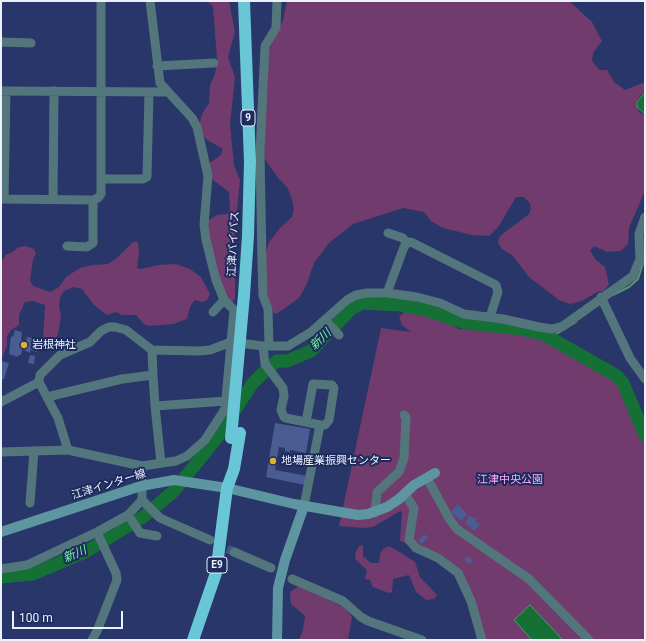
<!DOCTYPE html>
<meta charset="utf-8">
<style>
body{margin:0}
#map{position:relative;width:646px;height:641px;overflow:hidden;background:#283669;font-family:Roboto,sans-serif}
canvas{display:block}
.frame{position:absolute;inset:0;border:2px solid #ecf1fe;pointer-events:none}
.scale{position:absolute;left:12px;top:611px;width:111px;height:18px;box-sizing:border-box;border:2px solid #ecf1fe;border-top:0;padding-left:5px;font-size:12px;line-height:14px;white-space:nowrap;color:#ecf1fe;-webkit-text-stroke:3px #1e2b5d;paint-order:stroke}
</style>
<div id="map">
<canvas width="646" height="641"></canvas>
<div class="frame"></div>
<div class="scale">100 m</div>
</div>
<script>
const g = document.querySelector('canvas').getContext('2d');
g.lineJoin = 'round';
function fill(path, color) { g.fillStyle = color; g.fill(path, 'evenodd'); }
const toPath = rows => new Path2D(rows.map(r => 'M' + r).join(''));
function trace(path, color, width, dash) { g.strokeStyle = color; g.lineWidth = width; g.lineCap = dash ? 'butt' : 'round'; g.setLineDash(dash || []); g.stroke(path); }
function write(font, color, halo, rows, align = 'center') {
  g.font = font + ' Roboto,"Noto Sans JP",sans-serif'; g.lineWidth = 4; g.setLineDash([]); g.textBaseline = 'middle'; g.strokeStyle = halo; g.fillStyle = color; for (const [text, x, y, turn = 0] of rows) {
    g.save(); g.translate(x, y); g.rotate((+turn || 0) * Math.PI / 180); g.textAlign = isNaN(turn) ? turn : align; if (halo) g.strokeText(text, 0, 0); g.fillText(text, 0, 0); g.restore();
  }
}
fill(toPath([
 [201,1,229,1,235,32,228,57,235,77,230,125,234,165,240,180,233,250,235,272,235,298,232,303,223,292,206,226,209,220,217,215,228,214,230,210,229,192,213,180,209,169,209,163,220,156,223,149,207,140,201,133,199,125,202,114,209,103,210,85,215,74,217,59,213,7,210,3],
 [287,1,569,1,592,22,602,41,593,53,592,60,595,65,600,70,607,70,614,82,625,90,645,82,645,92,642,93,636,103,639,112,645,115,644,193,629,228,628,244,621,251,607,252,594,246,590,250,595,259,605,267,609,284,604,291,597,292,582,301,570,304,559,300,529,277,512,255,502,249,498,242,500,236,529,214,531,208,530,203,524,197,516,197,499,226,489,236,472,235,443,228,431,221,424,212,403,208,353,224,329,243,314,263,306,286,299,298,278,313,274,314,266,293,265,255,269,242,281,227,292,217,294,210,292,199,287,187,279,179,264,158,269,49,283,20],
 [133,242,138,242,139,252,137,268,141,269,158,265,176,264,190,269,201,277,210,294,207,300,202,302,195,300,190,307,187,319,173,324,149,326,144,324,136,315,122,315,116,312,107,315,94,305,82,289,74,287,64,291,60,298,59,306,61,314,59,330,56,340,43,341,45,305,33,301,25,302,19,315,19,325,11,330,7,336,7,346,1,360,1,260,3,260,6,254,11,253,19,247,26,246,34,249,36,253,33,260,30,280,33,286,50,292,59,287,66,277,80,268,93,265,108,264,117,258],
 [406,310,418,310,431,314,446,321,458,329,515,332,538,336,611,376,621,385,634,418,645,440,645,640,479,640,461,582,454,573,406,543,400,541,402,512,400,511,373,527,362,528,339,526,381,328,411,332,402,325,399,317],
 [361,545,363,546,363,556,371,563,379,563,380,554,383,549,389,546,403,554,415,562,420,577,437,595,434,599,426,600,416,592,409,575,393,579,392,592,389,593,373,587,370,580,365,579,367,570,356,560,355,554,359,546],
 [299,586,344,607,352,617,348,640,299,640,303,630,305,616,291,604,290,592]
]), '#713b6d');
const water = toPath([
 [645,92,645,114,637,107,637,102,645,92],
 [530,605,563,640,532,640,514,620,530,605]
]);
fill(water, '#147034');
trace(water, '#559771', 1);
trace(toPath([
 [613,295,629,287,638,279,644,260,645,233],
 [545,335,553,336,576,322]
]), '#559771', 2);
trace(toPath([
 [1,577,33,574,85,552,143,517,174,491,216,439,252,384,266,370,277,361,287,361,311,351,351,309,363,303,400,305,426,310,465,323,522,329,545,335,617,376,623,383,645,435]
]), '#147034', 13);
fill(toPath([
 [15,330,22,332,21,340,26,341,27,337,40,339,37,352,30,350,30,353,22,349,21,355,18,355,18,357,9,354,11,336,13,337],
 [30,355,35,356,34,364,28,363],
 [1,361,9,363,4,379,1,379],
 [275,423,310,429,306,453,290,450,290,452,285,451,285,448,279,447,275,470,307,476,305,485,266,477],
 [458,504,467,514,461,521,451,512],
 [470,516,477,519,475,521,480,525,474,531,465,522],
 [424,534,428,537,422,544,418,541],
 [467,556,473,560,470,564,464,560]
]), '#4b5c93');
trace(toPath([
 [215,543,234,552]
]), '#45527f', 9, [9, 4.5]);
trace(toPath([
 [1,42,31,43],
 [157,66,214,63],
 [1,91,167,92],
 [101,179,143,179,147,177,149,93],
 [1,199,93,200,98,198,101,194,101,1],
 [4,199,6,91],
 [53,199,54,91],
 [388,233,403,238,406,243],
 [67,246,87,247,93,243,93,200],
 [387,293,404,247,408,242,411,242,496,285,498,292,490,317],
 [601,297,630,358,645,379],
 [213,312,224,300],
 [325,320,339,335],
 [263,346,265,364,283,388,284,396,281,410,284,417,286,418,320,425,325,425,329,420,334,388,332,385,313,384,306,422],
 [269,346,268,309,263,296,262,262,260,153,265,46,276,28,277,1],
 [153,375,152,350,199,351,210,350,231,342,263,346,288,346,311,332,347,300,356,295,367,293,387,293,417,297,440,303,464,314,503,319,539,327,552,329,563,326,633,276,640,259,639,234,645,217],
 [39,382,40,375,60,355,90,342,101,331,109,327,115,327,126,330,152,350],
 [47,397,122,379,153,375,155,406,226,401],
 [1,402,39,382,58,418,68,450],
 [155,406,161,463],
 [1,452,68,450,142,466,176,461,187,456,205,440,225,409,234,310,224,300,216,280,206,240,204,225,208,176,197,127,192,118,160,83,150,1],
 [427,478,450,520,457,529,529,579,589,640],
 [405,494,414,508,409,540,416,548,438,558,458,573,471,601,482,640],
 [142,500,160,518,210,540],
 [30,503,34,451],
 [304,506,320,425],
 [375,513,377,492,399,472,404,458,406,417,404,415],
 [128,515,140,533,157,536],
 [234,552,271,568],
 [1,569,27,565,97,532,128,515,142,500,142,466],
 [292,579,343,601,361,617,368,621,422,640],
 [92,640,97,631,117,580,116,573,97,532]
]), '#53767c', 9);
trace(toPath([
 [1,532,141,486,174,480,227,488,294,504,346,513,358,515,368,514,387,507,399,499,414,485,435,473],
 [277,640,278,588,285,560,304,506]
]), '#5d96a0', 10);
trace(toPath([
 [244,1,250,162,248,236,244,295],
 [193,640,216,573,227,488,234,469,240,433]
]), '#69c6d6', 12);
trace(toPath([
 [231,438,244,295]
]), '#69c6d6', 12);
for (const [x, y, r, color] of [
 [24,345,4,"#dbb233"],
 [273,461,4,"#dbb233"]
]) { const dot = new Path2D(); dot.arc(x, y, r, 0, 2 * Math.PI); g.fillStyle = color; g.fill(dot); trace(dot, '#1e2b5d', 1.5); }
for (const [x, y, w] of [
 [248,118,14],
 [217,565,20]
]) { const box = new Path2D(); box.roundRect(x - w / 2, y - 8, w, 16, 3); g.fillStyle = '#1e2b5d'; g.fill(box); trace(box, '#ecf1fe', 1); }
write('bold 10px', '#ecf1fe', null, [
 ["9",248,118],
 ["E9",217,565]
]);
write('11px', '#ecf1fe', '#1e2b5d', [
 ["江津バイパス",234,244,-87],
 ["江津インター線",109,485,-17]
]);
write('11px', '#ecf1fe', '#1e2b5d', [
 ["岩根神社",32,345],
 ["地場産業振興センター",281,461]
], 'left');
write('11px', '#ffa5f7', '#1e2b5d', [
 ["江津中央公園",510,480]
]);
write('italic 12px', '#70fa95', '#1e2b5d', [
 ["新川",321,340,-44],
 ["新川",75,555,-24]
]);
</script>
